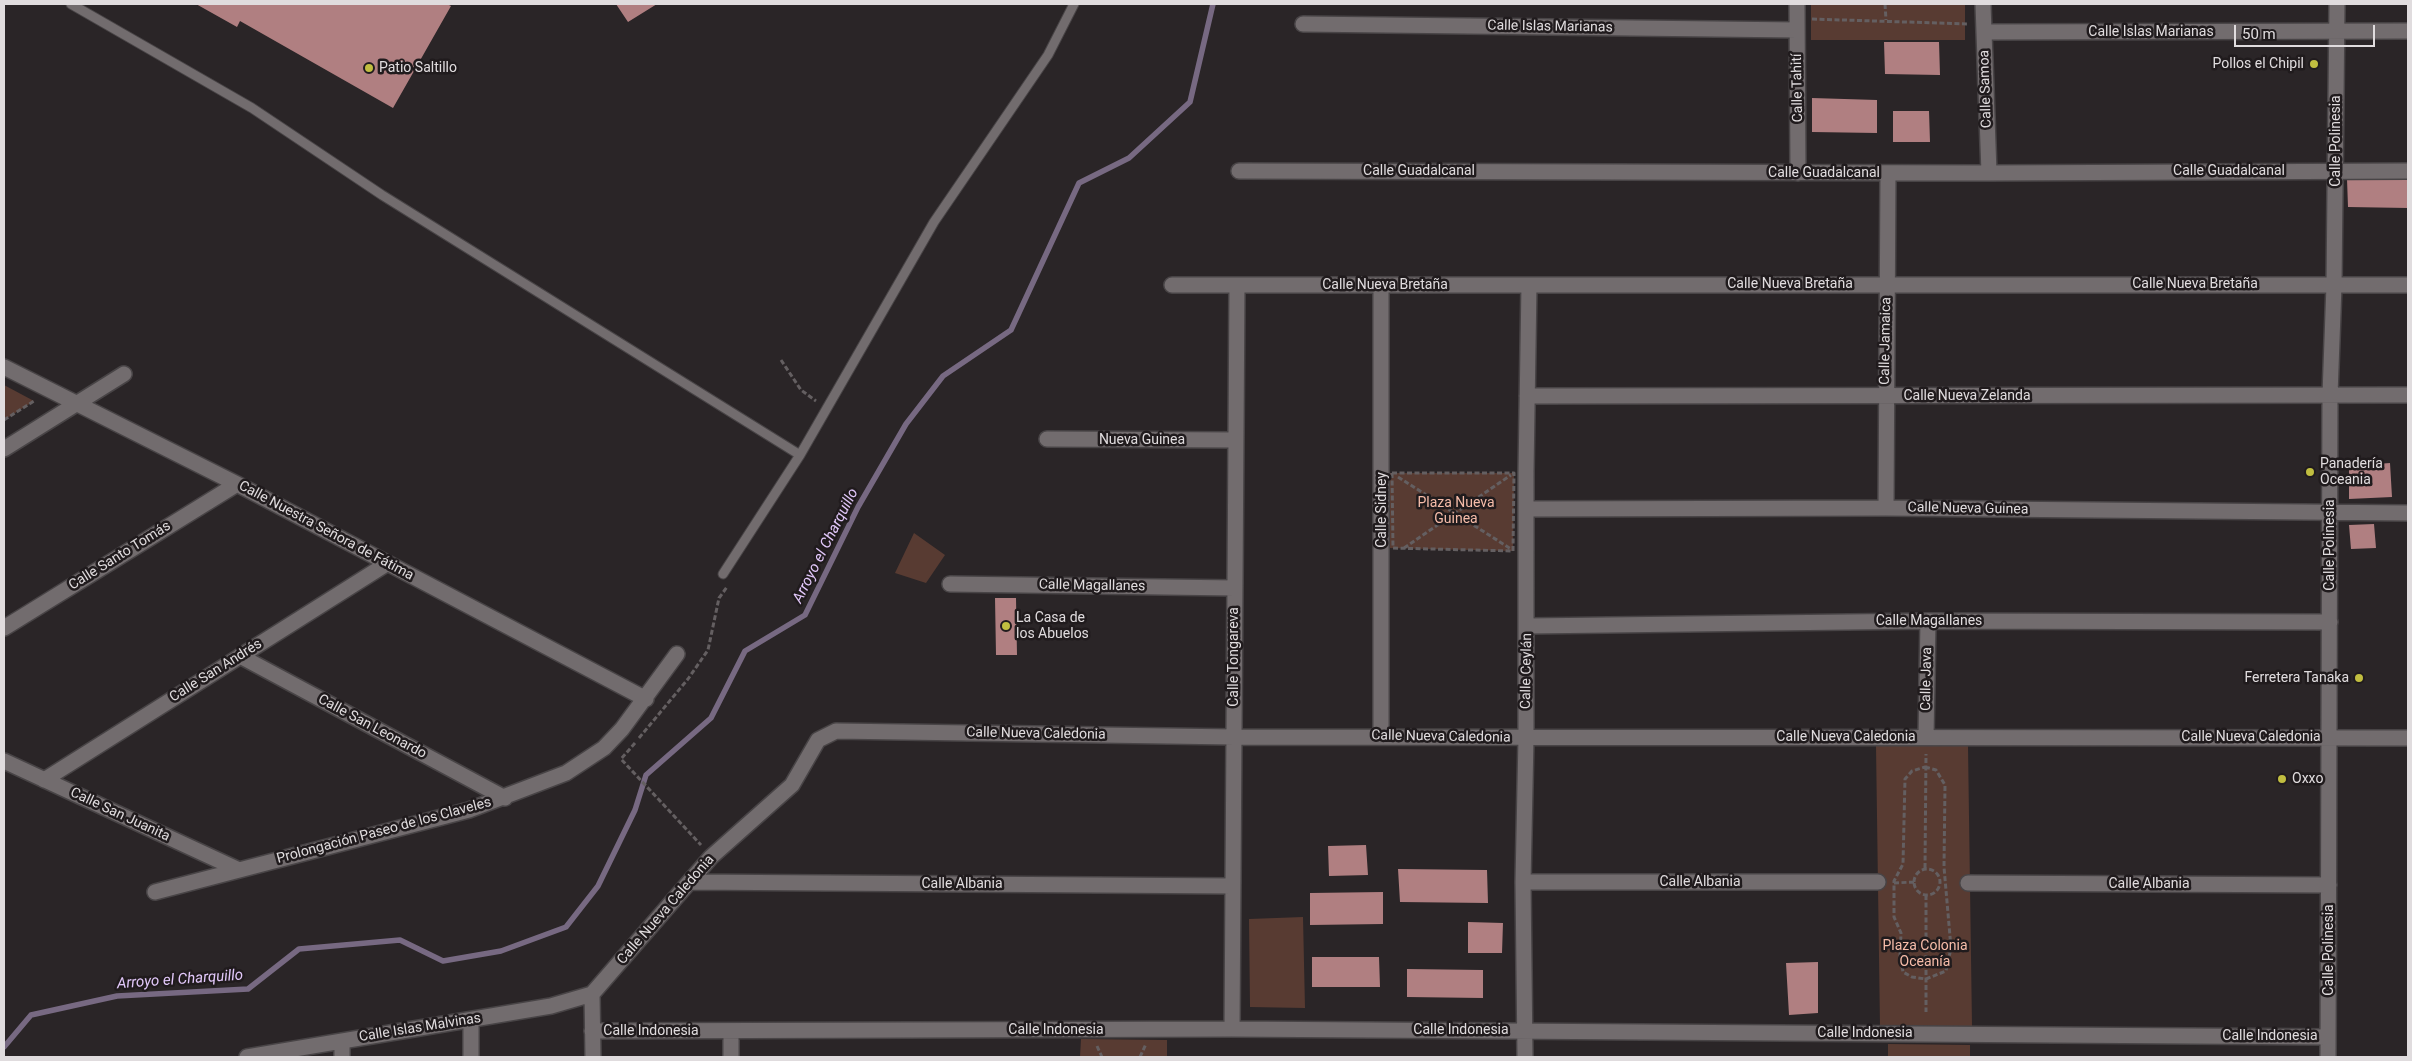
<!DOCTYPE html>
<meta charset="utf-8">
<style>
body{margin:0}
#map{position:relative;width:2412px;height:1061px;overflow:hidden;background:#2a2527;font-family:Roboto,sans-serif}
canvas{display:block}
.frame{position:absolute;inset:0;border:5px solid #e0dcde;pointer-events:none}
.scale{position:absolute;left:2234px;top:25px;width:141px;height:22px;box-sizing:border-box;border:2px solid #e0dcde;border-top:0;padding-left:6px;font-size:15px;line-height:18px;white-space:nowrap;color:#e0dcde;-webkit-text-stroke:4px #201b1d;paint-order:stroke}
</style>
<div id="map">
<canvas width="2412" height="1061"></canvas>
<div class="frame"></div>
<div class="scale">50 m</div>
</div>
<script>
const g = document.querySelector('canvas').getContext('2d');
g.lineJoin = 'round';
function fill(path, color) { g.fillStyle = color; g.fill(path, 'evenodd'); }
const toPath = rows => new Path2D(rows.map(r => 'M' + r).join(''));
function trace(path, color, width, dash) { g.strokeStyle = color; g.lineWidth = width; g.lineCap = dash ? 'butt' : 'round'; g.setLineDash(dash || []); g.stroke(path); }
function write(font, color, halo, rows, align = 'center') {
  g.font = font + ' Roboto,sans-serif'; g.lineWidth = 5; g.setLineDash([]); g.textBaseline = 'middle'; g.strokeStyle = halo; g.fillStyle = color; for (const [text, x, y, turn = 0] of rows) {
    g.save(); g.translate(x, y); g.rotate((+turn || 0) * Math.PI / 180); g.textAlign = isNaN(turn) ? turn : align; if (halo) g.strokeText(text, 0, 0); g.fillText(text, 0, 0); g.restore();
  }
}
fill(toPath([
 [1811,4,1965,4,1965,40,1811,40],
 [4,385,34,401,4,420],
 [1386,473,1514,473,1513,551,1388,548],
 [914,533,945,555,926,583,895,573],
 [1876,746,1968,746,1972,1026,1880,1027],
 [1303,917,1305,1008,1250,1007,1249,919],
 [1081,1039,1167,1040,1167,1057,1080,1057],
 [1888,1044,1970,1045,1970,1057,1888,1057]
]), '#583b32');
trace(toPath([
 [4,1047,31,1015,117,996,248,989,299,949,400,940,443,961,501,951,566,927,598,886,635,810,646,775,711,718,745,651,805,615,858,507,906,424,943,376,1011,330,1079,183,1129,158,1190,102,1213,4]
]), '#776982', 5.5);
fill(toPath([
 [196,4,447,4,451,6,393,108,240,21,237,27],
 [616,4,657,4,628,22],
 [1884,42,1939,42,1940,75,1885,74],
 [1812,98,1877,100,1877,133,1812,132],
 [1893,111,1929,111,1930,142,1893,142],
 [2347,179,2408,179,2408,208,2348,207],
 [2390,463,2392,497,2349,499,2349,466],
 [2374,524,2376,548,2351,549,2349,525],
 [995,598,1016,598,1017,655,996,655],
 [1366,845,1368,875,1329,876,1328,846],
 [1398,869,1487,870,1488,903,1400,902],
 [1383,892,1383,924,1310,925,1310,893],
 [1468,922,1503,923,1502,953,1468,953],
 [1312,957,1379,957,1380,987,1312,987],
 [1818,962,1818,1013,1789,1015,1786,963],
 [1407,969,1483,970,1483,998,1407,997]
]), '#b07f81');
const lane = toPath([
 [71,4,252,108,382,195,800,455],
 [723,574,800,455,934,222,1048,55,1074,4]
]);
const street = toPath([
 [1797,4,1798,173],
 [1983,4,1989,173],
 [1303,24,1797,30],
 [1984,32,2408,31],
 [1239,171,1989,173,2408,171],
 [1172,285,2408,285],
 [4,367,237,484,646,699],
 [1527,396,2408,395],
 [1047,439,1236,440],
 [4,449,124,374],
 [1886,508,1888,173],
 [1527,509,1886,508,2408,513],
 [950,584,1235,588],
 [1528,626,1928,621,2330,622],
 [4,628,237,484],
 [240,656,505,798],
 [1381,736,1381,285],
 [1926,737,1928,621],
 [4,761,237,869],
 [44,780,388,563],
 [690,882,1233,886],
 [1523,882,1878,882],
 [1968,883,2329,885],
 [155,892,469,810,566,773,604,748,622,729,677,654],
 [592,994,711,857,792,785,818,740,836,731,1234,737,2408,738],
 [592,994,593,1057],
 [1232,1029,1237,285],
 [592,1031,1232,1029,2328,1037],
 [342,1041,342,1057],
 [247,1057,551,1006,592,994],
 [471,1057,471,1020],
 [731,1057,731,1031],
 [1525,1057,1523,882,1526,738,1526,472,1529,285],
 [2328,1057,2330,395,2334,285,2337,4]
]);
trace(lane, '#484446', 11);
trace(street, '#484446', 18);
trace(toPath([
 [1885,4,1886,20],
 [1812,19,1968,24],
 [781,360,801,390,816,401],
 [4,420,34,401],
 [1392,473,1514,473,1513,551,1393,548,1392,473],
 [1398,477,1511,549],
 [1404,548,1511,475],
 [639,738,688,679,708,650,719,598,727,587],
 [635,743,621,759,701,845],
 [1925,767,1936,770,1945,785,1944,867,1951,948,1946,971,1926,979,1912,977,1903,972,1900,956,1901,933,1894,917,1894,881,1903,864,1905,779,1912,771,1925,767],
 [1925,868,1926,754],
 '1914 882a13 13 0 1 1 26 0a13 13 0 1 1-26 0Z',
 [1894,883,1914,882],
 [1926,895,1926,1012],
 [1097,1046,1102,1057],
 [1140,1057,1146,1044]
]), '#645f61', 3, [5, 2.5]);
trace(lane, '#726c6e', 9);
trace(street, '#726c6e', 15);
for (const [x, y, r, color] of [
 [2314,64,5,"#c1be40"],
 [369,68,5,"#c1be40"],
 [2310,472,5,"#c1be40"],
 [1006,626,5,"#c1be40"],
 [2359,678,5,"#c1be40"],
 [2282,779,5,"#c1be40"]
]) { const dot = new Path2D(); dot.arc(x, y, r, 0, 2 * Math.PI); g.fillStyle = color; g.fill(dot); trace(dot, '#201b1d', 2); }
write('14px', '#e0dcde', '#201b1d', [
 ["Calle Islas Marianas",1550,27,1],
 ["Calle Islas Marianas",2151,32],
 ["Calle Tahití",1798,88,-91],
 ["Calle Samoa",1986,89,-92],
 ["Calle Polinesia",2336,141,-90],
 ["Calle Guadalcanal",1419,171],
 ["Calle Guadalcanal",2229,171],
 ["Calle Guadalcanal",1824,173],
 ["Calle Nueva Bretaña",1790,284],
 ["Calle Nueva Bretaña",2195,284],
 ["Calle Nueva Bretaña",1385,285],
 ["Calle Jamaica",1886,341,-89],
 ["Calle Nueva Zelanda",1967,396],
 ["Nueva Guinea",1142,440],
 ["Calle Nueva Guinea",1968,509,1],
 ["Calle Sidney",1382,510,-90],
 ["Calle Nuestra Señora de Fátima",326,531,28],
 ["Calle Polinesia",2330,545,-90],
 ["Calle Santo Tomás",120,556,-32],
 ["Calle Magallanes",1092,586,1],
 ["Calle Magallanes",1929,621],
 ["Calle Tongareva",1234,657,-90],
 ["Calle San Andrés",216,671,-32],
 ["Calle Ceylán",1527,671,-89],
 ["Calle Java",1927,679,-89],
 ["Calle San Leonardo",372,727,28],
 ["Calle Nueva Caledonia",1036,734,1],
 ["Calle Nueva Caledonia",1441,737,1],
 ["Calle Nueva Caledonia",1846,737],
 ["Calle Nueva Caledonia",2251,737],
 ["Calle San Juanita",120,815,25],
 ["Prolongación Paseo de los Claveles",384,831,-15],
 ["Calle Albania",1700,882],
 ["Calle Albania",962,884],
 ["Calle Albania",2149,884],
 ["Calle Nueva Caledonia",666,910,-49],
 ["Calle Polinesia",2329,950,-90],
 ["Calle Islas Malvinas",420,1028,-9],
 ["Calle Indonesia",1056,1030],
 ["Calle Indonesia",1461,1030],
 ["Calle Indonesia",651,1031],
 ["Calle Indonesia",1865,1033],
 ["Calle Indonesia",2270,1036]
]);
write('14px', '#e0dcde', '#201b1d', [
 ["Pollos el Chipil",2304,64,"right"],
 ["Patio Saltillo",379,68],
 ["Panadería",2320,464],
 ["Oceania",2320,480],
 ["La Casa de",1016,618],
 ["los Abuelos",1016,634],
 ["Ferretera Tanaka",2349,678,"right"],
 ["Oxxo",2292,779]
], 'left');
write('14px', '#f6bca9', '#201b1d', [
 ["Plaza Nueva",1456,503],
 ["Guinea",1456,519],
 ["Plaza Colonia",1925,946],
 ["Oceanía",1925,962]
]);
write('italic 15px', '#e2c8fa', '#201b1d', [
 ["Arroyo el Charquillo",826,546,-63],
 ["Arroyo el Charquillo",180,980,-4]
]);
</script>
